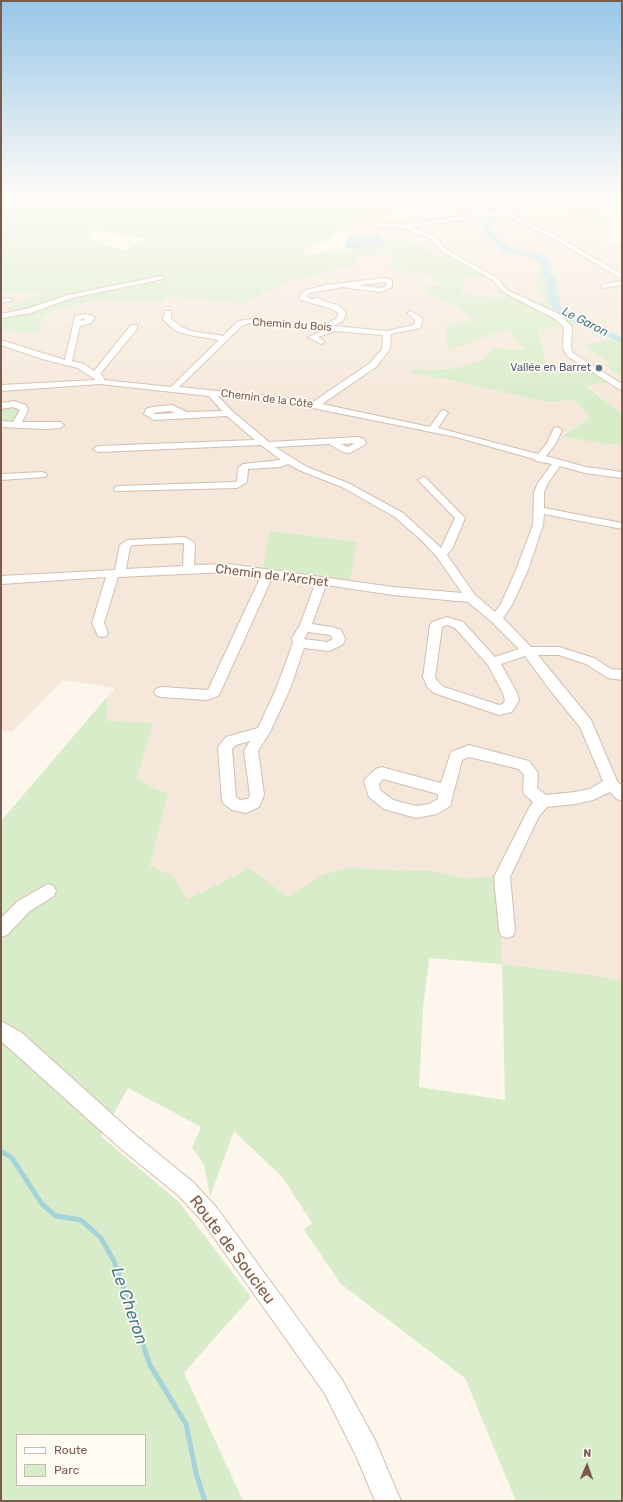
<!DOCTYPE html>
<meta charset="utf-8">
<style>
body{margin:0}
#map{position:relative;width:623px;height:1502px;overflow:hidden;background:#fdf6ec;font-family:Rubik,sans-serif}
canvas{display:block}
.frame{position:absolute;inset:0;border:2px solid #7a5c4d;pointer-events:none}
.legend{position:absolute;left:16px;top:1434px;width:130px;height:52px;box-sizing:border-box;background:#fffaf3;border:1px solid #cabbb1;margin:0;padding:5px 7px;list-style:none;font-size:12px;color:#7a5c4d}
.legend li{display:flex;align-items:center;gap:8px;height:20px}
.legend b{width:20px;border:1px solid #cabbb1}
.north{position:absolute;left:567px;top:1446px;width:40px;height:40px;-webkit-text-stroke:3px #fffaf3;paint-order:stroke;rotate:2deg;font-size:11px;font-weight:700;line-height:16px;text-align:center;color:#7a5c4d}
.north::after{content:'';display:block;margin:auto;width:14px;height:18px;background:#7a5c4d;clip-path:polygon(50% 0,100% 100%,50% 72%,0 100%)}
</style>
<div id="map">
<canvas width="623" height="1502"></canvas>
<div class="frame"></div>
<ul class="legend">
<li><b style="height:5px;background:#fff"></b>Route</li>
<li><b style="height:11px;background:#d8ecc9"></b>Parc</li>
</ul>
<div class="north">N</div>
</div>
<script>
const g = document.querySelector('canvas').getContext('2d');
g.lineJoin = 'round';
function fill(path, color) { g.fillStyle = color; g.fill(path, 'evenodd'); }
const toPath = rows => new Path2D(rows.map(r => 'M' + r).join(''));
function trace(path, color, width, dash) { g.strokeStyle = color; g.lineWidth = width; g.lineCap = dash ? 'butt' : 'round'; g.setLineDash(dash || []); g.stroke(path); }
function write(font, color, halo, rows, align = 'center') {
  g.font = font + ' Rubik,sans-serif'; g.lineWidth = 3.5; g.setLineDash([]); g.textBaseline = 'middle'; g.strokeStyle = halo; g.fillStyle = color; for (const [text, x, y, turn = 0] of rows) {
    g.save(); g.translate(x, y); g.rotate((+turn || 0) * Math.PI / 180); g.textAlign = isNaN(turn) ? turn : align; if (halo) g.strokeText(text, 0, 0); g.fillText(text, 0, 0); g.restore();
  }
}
fill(toPath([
 [458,195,559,195,564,198,582,217,607,229,607,244,622,245,622,337,580,319,562,309,558,282,538,273,542,278,545,300,533,305,510,295,501,297,476,296,461,293,465,277,470,276,478,278,487,277,443,252,432,252,416,243,346,232,358,216,388,215,387,210,395,209,406,216,481,203,462,199],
 [388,250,393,253,394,262,386,265,393,270,403,270,408,273,422,272,441,286,425,292,456,306,474,321,508,329,525,350,492,348,484,359,457,368,433,370,412,369,409,373,455,381,546,402,575,400,590,418,562,435,606,444,622,444,622,981,593,975,502,964,498,876,465,878,433,871,347,868,324,874,288,897,250,868,188,899,172,875,150,866,168,793,154,788,137,777,106,721,107,697,115,688,63,680,12,732,1,731,1,330,39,334,42,318,56,310,97,301,160,302,168,295,245,304,248,300,259,296,261,293,277,289,285,283,339,268,358,259],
 [41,292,8,308,11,313,1,315,1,293],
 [580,323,622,344,622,414,586,385,605,382,586,369,547,369,538,330]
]), '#f5e8da');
fill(toPath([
 [1,195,64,195,62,197,87,201,102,195,354,195,381,207,387,210,389,215,358,216,346,232,339,231,325,241,299,251,314,254,340,249,352,249,390,239,416,243,432,252,443,252,468,268,488,277,478,278,470,276,466,277,461,293,476,296,501,297,510,295,533,305,545,300,535,282,542,278,537,272,546,272,558,282,562,309,580,319,622,337,622,344,580,323,538,330,547,369,586,369,606,382,586,386,622,414,622,444,606,444,562,436,590,418,575,400,546,402,455,381,409,373,412,369,433,370,457,368,484,359,492,348,525,350,508,329,448,350,446,326,474,320,456,306,424,292,428,290,427,285,441,285,422,272,408,273,403,270,393,270,386,266,394,262,393,253,388,250,358,259,355,265,285,283,277,289,261,293,259,296,248,300,245,304,168,296,160,302,97,301,56,310,42,318,39,334,1,330,1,315,11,313,7,308,40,293,1,293],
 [96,230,146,239,124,251,85,238],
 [559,195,591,195,607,218,607,229,582,217,571,217,562,206,564,198],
 [611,339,622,345,622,376,604,365,612,363,586,348,586,345],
 [11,406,21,410,16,420,8,423,1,422,1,407],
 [270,531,357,542,350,580,263,567],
 [107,697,107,721,153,723,137,777,154,788,168,793,150,866,172,875,188,899,250,868,288,897,324,874,347,868,433,871,465,878,498,876,502,964,593,975,622,981,622,1501,516,1501,465,1378,341,1284,304,1230,312,1223,283,1178,234,1131,210,1197,204,1164,192,1148,201,1127,128,1088,101,1136,179,1202,251,1297,184,1373,243,1501,1,1501,1,821],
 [429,958,502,964,505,1100,419,1087,423,1009],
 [17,1435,145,1435,145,1485,17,1485]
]), '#d8ecc9');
const water = toPath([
 [356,235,376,237,383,240,355,248,345,246,352,236,356,235]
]);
fill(water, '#bfe3e8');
trace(water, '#a5d3da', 1);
trace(toPath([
 [1,1151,12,1158,42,1204,56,1216,81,1220,101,1238,114,1261,150,1365,186,1424,196,1473,205,1501]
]), '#a5d3da', 5);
fill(toPath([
 [442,195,450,195,480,202,498,211,501,216,490,225,490,230,509,248,538,254,546,258,552,265,548,269,549,272,555,278,554,290,558,303,567,312,622,337,622,343,561,316,550,304,546,290,547,279,541,273,540,268,543,265,533,258,503,252,482,231,482,224,494,215,493,213,476,205,448,199,442,195]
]), '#bfe3e8');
const minor = toPath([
 [510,195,516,195,518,200,513,213,525,222,551,233,622,274,622,279,547,235,521,224,509,216,483,217,412,227,434,236,447,250,497,278,507,290,561,315,572,327,571,348,573,353,622,384,622,391,567,356,563,348,564,327,555,319,503,292,493,280,443,252,430,238,404,228,377,227,374,225,377,223,405,224,483,213,508,212,512,200,510,195],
 [161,276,164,278,163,279,72,298,31,313,1,318,1,314,26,309,68,295,161,276],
 [385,278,392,280,392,287,380,292,342,287,310,293,306,296,313,300,314,298,318,298,326,302,338,305,345,311,346,313,343,321,333,326,387,331,414,325,415,320,407,313,411,311,423,319,420,328,391,334,390,349,376,367,322,404,430,427,441,411,444,410,448,413,438,428,538,454,547,443,554,428,557,427,562,430,556,443,546,456,586,467,622,472,622,478,585,473,560,466,548,483,544,492,544,508,622,523,622,529,544,514,543,525,528,570,512,605,503,618,531,647,559,647,594,658,611,669,622,670,622,680,608,678,586,664,559,655,538,655,591,720,617,781,622,786,622,801,617,799,610,792,593,800,575,804,547,807,539,816,510,877,515,930,513,936,507,938,501,936,499,930,494,877,529,808,533,802,525,795,523,791,524,775,519,769,469,757,462,760,450,806,437,814,416,818,384,809,369,797,364,782,366,778,376,769,381,767,441,783,451,752,469,745,529,761,538,773,537,788,546,795,575,792,590,789,603,781,580,727,550,690,525,656,501,664,517,693,519,700,512,712,499,715,434,693,428,688,423,677,430,625,432,622,447,617,463,622,495,657,519,649,492,622,468,602,393,595,326,585,312,624,332,627,341,630,345,639,344,642,342,645,329,651,304,648,290,689,270,732,258,751,264,795,259,807,246,813,232,810,224,804,222,800,218,747,226,737,258,728,276,689,293,643,292,638,300,625,315,584,272,578,220,693,218,696,207,700,161,697,156,695,154,692,156,689,161,687,208,690,261,576,229,572,118,577,104,623,108,633,106,636,102,637,98,636,92,623,106,577,1,584,1,576,115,570,120,545,127,540,185,537,195,543,194,565,229,564,393,587,462,593,437,557,422,541,395,517,342,487,301,471,288,464,280,467,248,469,247,482,237,488,115,491,114,489,115,487,119,486,235,482,237,481,238,468,243,464,281,460,261,445,98,452,93,449,98,446,255,440,227,416,154,420,144,414,146,409,152,407,172,405,187,412,222,411,209,396,100,384,1,391,1,385,96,380,78,368,42,359,1,345,1,340,65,360,75,316,85,314,95,317,91,323,80,326,72,361,84,364,94,371,131,325,137,325,137,329,100,374,103,376,104,380,171,387,219,340,189,335,176,331,163,320,165,311,171,311,171,319,182,327,191,331,223,336,238,321,252,319,324,325,337,318,338,313,332,309,301,300,299,296,306,290,326,285,385,278],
 [386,282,386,286,380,288,359,285,386,282],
 [86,318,85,319,81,321,81,319,86,318],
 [252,323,324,330,308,337,321,344,325,342,318,337,335,331,383,335,382,349,370,363,313,402,298,399,179,387,243,325,252,323],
 [218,396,298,405,456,437,534,459,536,461,552,464,538,483,534,492,533,525,516,570,501,604,495,612,475,595,447,555,453,547,465,518,426,478,423,477,418,480,455,518,441,548,403,513,348,483,307,467,275,447,329,444,343,452,350,453,364,445,366,443,364,439,358,437,269,442,232,411,218,396],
 [170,411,175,413,155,414,153,413,170,411],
 [355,443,348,447,341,444,355,443],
 [183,543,184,544,183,566,126,569,130,547,133,545,183,543],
 [447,625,455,628,488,665,503,693,505,700,503,704,499,705,444,687,438,682,435,677,442,627,447,625],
 [308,632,330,635,333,639,327,642,304,639,308,632],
 [250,741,244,751,250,795,248,799,240,800,236,797,232,749,236,745,250,741],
 [383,779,438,794,438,799,429,804,416,806,393,800,380,790,379,784,383,779],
 [622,281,622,285,604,288,601,286,604,284,622,281],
 [9,298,13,300,11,301,1,303,1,299,9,298],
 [14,401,26,405,27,407,28,410,22,422,60,422,64,425,60,428,45,429,1,427,1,421,13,422,20,410,13,407,1,409,1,403,14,401],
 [42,472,45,473,47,475,45,477,1,480,1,474,42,472],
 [48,884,54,886,56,891,54,896,30,911,7,935,1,937,1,918,18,901,48,884],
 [1,1021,22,1033,134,1134,193,1182,217,1208,341,1378,375,1440,401,1501,375,1501,357,1458,325,1394,203,1222,179,1196,120,1148,1,1041,1,1021]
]);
trace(minor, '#d1beb0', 2);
fill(minor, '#fff');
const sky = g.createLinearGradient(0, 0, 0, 406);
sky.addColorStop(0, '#97c7e8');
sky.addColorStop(0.48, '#fefbf6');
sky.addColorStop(1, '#fefbf600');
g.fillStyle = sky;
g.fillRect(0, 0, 623, 406);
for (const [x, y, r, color] of [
 [599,368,4,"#5c6f8a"]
]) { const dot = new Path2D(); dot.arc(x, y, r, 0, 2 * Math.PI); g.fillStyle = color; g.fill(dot); trace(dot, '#fffaf3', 1.5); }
write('11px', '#7a5c4d', '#fffaf3', [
 ["Chemin du Bois",292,325,4],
 ["Chemin de la Côte",267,399,7]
]);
write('11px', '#4e5e75', '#fffaf3', [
 ["Vallée en Barret",591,368]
], 'right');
write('italic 12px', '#437c86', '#fffaf3', [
 ["Le Garon",585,322,27]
]);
write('13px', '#7a5c4d', '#fffaf3', [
 ["Chemin de l'Archet",272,576,7]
]);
write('16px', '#7a5c4d', '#fffaf3', [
 ["Route de Soucieu",232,1250,53]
]);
write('italic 17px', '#437c86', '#fffaf3', [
 ["Le Cheron",129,1306,71]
]);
</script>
